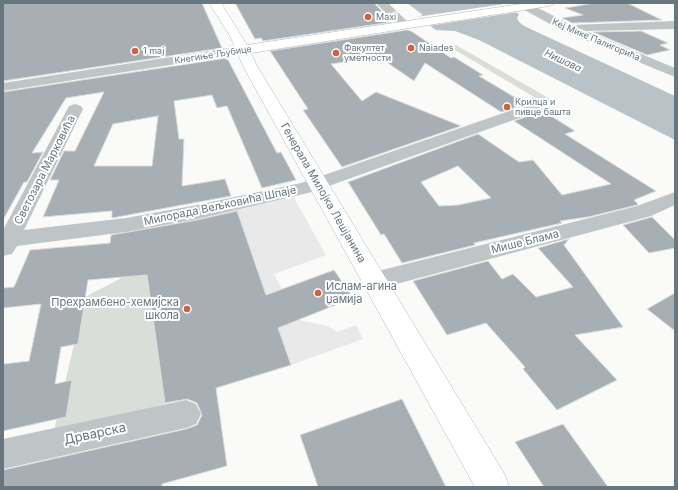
<!DOCTYPE html>
<meta charset="utf-8">
<style>
body{margin:0}
#map{position:relative;width:678px;height:490px;overflow:hidden;background:#fafaf8;font-family:Inter,sans-serif}
canvas{display:block}
.frame{position:absolute;inset:0;border:4px solid #67767f;pointer-events:none}
</style>
<div id="map">
<canvas width="678" height="490"></canvas>
<div class="frame"></div>
</div>
<script>
const g = document.querySelector('canvas').getContext('2d');
g.lineJoin = 'round';
function fill(path, color) { g.fillStyle = color; g.fill(path, 'evenodd'); }
const toPath = rows => new Path2D(rows.map(r => 'M' + r).join(''));
function trace(path, color, width, dash) { g.strokeStyle = color; g.lineWidth = width; g.lineCap = dash ? 'butt' : 'round'; g.setLineDash(dash || []); g.stroke(path); }
function write(font, color, halo, rows, align = 'center') {
  g.font = font + ' Inter,sans-serif'; g.lineWidth = 4; g.setLineDash([]); g.textBaseline = 'middle'; g.strokeStyle = halo; g.fillStyle = color; for (const [text, x, y, turn = 0] of rows) {
    g.save(); g.translate(x, y); g.rotate((+turn || 0) * Math.PI / 180); g.textAlign = isNaN(turn) ? turn : align; if (halo) g.strokeText(text, 0, 0); g.fillText(text, 0, 0); g.restore();
  }
}
fill(toPath([
 [293,196,326,255,274,274,298,320,328,326,337,332,356,325,363,339,291,365,165,404,53,435,85,297,145,266,141,231]
]), '#e8e9e8');
fill(toPath([
 [456,45,552,100,544,103,450,47],
 [145,266,165,404,53,435,85,297]
]), '#daded8');
fill(toPath([
 [407,3,501,3,519,14,517,18,519,22,524,26,675,96,675,140,479,40,455,31,436,30,417,17,423,15]
]), '#b9c3c7');
fill(toPath([
 [504,4,518,12,428,26,416,17]
]), '#fafaf8');
const building = toPath([
 [3,3,202,3,222,48,3,81,3,3],
 [235,3,374,3,392,22,263,41,261,38,255,39,235,3],
 [595,3,627,3,662,20,572,23,562,18,583,15,565,8,595,3],
 [407,30,411,31,451,58,454,57,483,75,479,76,526,104,501,112,425,63,414,81,379,57,331,64,362,101,376,92,461,126,342,167,303,110,308,109,270,51,407,30],
 [641,31,668,43,660,45,670,50,647,55,593,32,641,31],
 [227,58,277,153,281,152,296,180,262,188,227,106,217,108,212,95,174,101,179,139,184,139,182,186,225,179,231,196,112,218,112,211,43,217,59,180,50,180,64,151,75,151,104,92,66,98,32,153,43,152,27,182,24,182,3,220,3,92,227,58],
 [158,116,152,166,94,166,113,124,158,116],
 [543,111,575,131,565,134,656,191,634,200,638,204,637,205,588,217,560,221,562,223,474,243,475,245,402,263,384,234,381,235,348,182,478,134,519,162,533,160,562,195,611,184,514,121,543,111],
 [458,166,491,198,458,205,439,206,421,182,458,166],
 [237,211,266,295,334,270,353,298,278,328,291,365,216,388,227,466,162,484,162,487,3,487,3,470,186,429,197,425,202,415,197,403,187,399,165,403,147,275,88,280,78,344,61,347,55,384,72,380,66,417,3,431,3,364,29,361,41,304,3,308,3,288,14,287,30,250,110,243,111,235,197,220,237,211],
 [652,217,675,240,675,248,649,253,623,225,652,217],
 [569,239,564,245,623,327,575,335,617,380,557,410,523,369,525,367,486,323,447,335,413,281,488,261,502,279,513,274,536,297,573,287,538,248,569,239],
 [675,293,675,331,647,309,675,293],
 [402,399,446,487,318,487,300,435,402,399],
 [563,424,608,487,544,487,515,442,563,424]
]);
fill(building, '#a7afb4');
trace(building, '#dcdcda', 1);
const major = toPath([
 [209,3,221,3,247,45,527,3,555,3,549,6,251,53,257,66,505,475,509,487,475,487,243,66,230,36,209,3]
]);
trace(major, '#b3b8bb', 1);
fill(toPath([
 [376,3,388,3,408,22,410,25,408,28,400,28,376,3],
 [513,3,528,3,572,25,675,21,675,29,586,31,675,68,675,77,565,32,515,5,513,3],
 [242,46,247,47,249,50,247,53,3,91,3,83,242,46],
 [544,99,550,101,552,104,550,107,312,192,197,219,126,232,17,246,12,254,3,256,3,230,69,106,75,104,81,106,83,109,24,230,126,218,197,205,301,183,544,99],
 [675,192,675,205,651,216,374,290,366,287,362,281,366,275,374,272,637,206,675,192],
 [186,400,196,404,201,414,196,424,186,428,3,469,3,439,186,400]
]), '#bfc4c7');
fill(major, '#fff');
for (const [x, y, r, color] of [
 [368,17,4,"#d06042"],
 [411,48,4,"#d06042"],
 [135,51,4,"#d06042"],
 [336,53,4,"#d06042"],
 [507,107,4,"#d06042"],
 [318,293,4,"#d06042"],
 [187,309,4,"#d06042"]
]) { const dot = new Path2D(); dot.arc(x, y, r, 0, 2 * Math.PI); g.fillStyle = color; g.fill(dot); trace(dot, '#fff', 1.5); }
write('9px', '#67767f', '#fff', [
 ["Maxi",376,17],
 ["Факултет",344,48],
 ["уметности",344,58],
 ["Naiades",419,48],
 ["1 maj",143,51],
 ["Крилца и",515,102],
 ["пивце башта",515,112]
], 'left');
write('9px', '#67767f', '#fff', [
 ["Кеј Мике Палигорића",596,40,23],
 ["Кнегиње Љубице",213,55,-9]
]);
write('italic 10px', '#637379', '#fff', [
 ["Нишава",563,61,25]
]);
write('11px', '#67767f', '#fff', [
 ["Светозара Марковића",45,170,-63],
 ["Генерала Милојка Лешјанина",323,193,60],
 ["Милорада Вељковића Шпаје",220,206,-12],
 ["Мише Блама",525,242,-14]
]);
write('11px', '#67767f', '#fff', [
 ["Ислам-агина",326,287],
 ["џамија",326,300],
 ["Прехрамбено-хемијска",179,303,"right"],
 ["школа",179,316,"right"]
], 'left');
write('13px', '#67767f', '#fff', [
 ["Дрварска",95,434,-12]
]);
</script>
